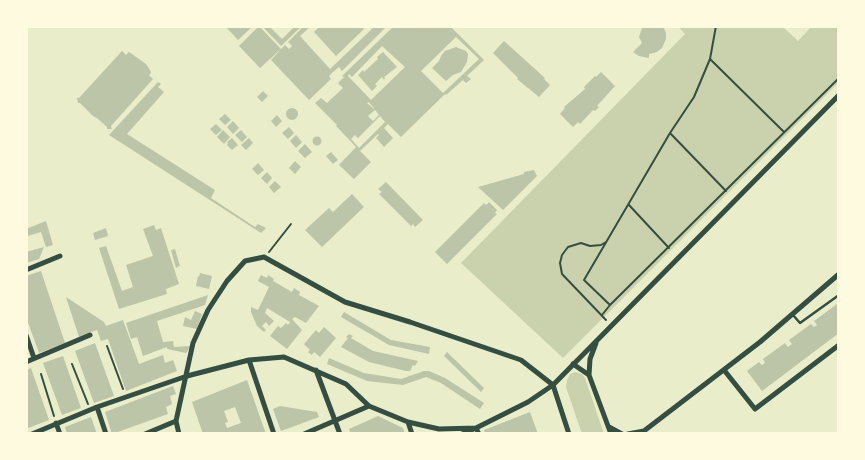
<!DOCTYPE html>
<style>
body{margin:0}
#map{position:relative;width:865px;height:460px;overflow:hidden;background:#e9edc9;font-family:Lato,sans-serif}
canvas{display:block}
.frame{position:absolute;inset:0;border:28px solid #fefae0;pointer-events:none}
</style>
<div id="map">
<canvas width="865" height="460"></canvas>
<div class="frame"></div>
</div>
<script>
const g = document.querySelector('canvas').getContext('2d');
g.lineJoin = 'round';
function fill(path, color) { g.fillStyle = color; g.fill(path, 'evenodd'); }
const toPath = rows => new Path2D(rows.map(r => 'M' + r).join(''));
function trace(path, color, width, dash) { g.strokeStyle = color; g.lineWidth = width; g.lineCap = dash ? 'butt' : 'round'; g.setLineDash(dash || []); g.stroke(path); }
fill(toPath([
 [678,26,782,26,798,41,812,26,839,26,839,82,563,358,461,263,685,34],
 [575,372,582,374,585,378,604,434,582,434,566,387,567,380,570,374]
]), '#cad2ad');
fill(toPath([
 [225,26,253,26,238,40],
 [259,26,281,49,260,68,239,46],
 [262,26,269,26,282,39,295,26,302,26,281,46],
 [304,26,311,26,300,36,330,69,375,26,387,26,342,71,339,67,333,72,329,76,331,79,309,100,271,60,285,45,289,49,292,46,288,42],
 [320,26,362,26,364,29,336,56,314,32],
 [394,26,450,26,484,60,467,76,471,79,466,83,463,80,446,95,445,94,401,137,388,124,384,128,393,138,384,147,376,138,379,135,378,134,360,151,371,162,354,179,339,165,356,147,336,126,337,125,315,103,321,98,327,103,343,88,338,83,344,77,342,76],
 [456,37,479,59,443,93,421,71],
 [382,46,405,67,371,100,348,76,349,74,352,77],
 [369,102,379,115,373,121,368,116,375,110,367,103],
 [380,116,385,122,359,148,351,139,355,135,358,138],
 [640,26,663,26,666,33,666,39,662,48,657,52,649,54,649,58,639,56,633,52,642,43,639,37,642,28],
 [504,41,545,78,544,79,550,85,539,97,517,79,518,78,493,53],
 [456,47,466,51,468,54,467,62,461,72,453,75,446,81,432,68,439,61,441,56,445,51],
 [122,51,126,55,129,52,132,54,146,64,150,70,151,73,149,75,153,79,111,126,112,129,107,129,107,127,97,118,93,116,80,103,78,103,77,98,79,98],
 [383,52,397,67,384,77,385,78,384,80,382,77,375,84,377,86,372,91,358,75,363,70,364,72,378,59,377,57],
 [601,72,615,86,597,106,599,107,595,111,593,110,580,124,578,122,573,127,560,114,565,108,564,107,585,89,584,87,595,76,596,77],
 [158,82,161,84,158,87,164,92,127,134,215,190,211,198,255,227,258,224,266,228,261,233,109,135],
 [263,91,268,96,262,102,257,97],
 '286 114a6 6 0 1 1 12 0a6 6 0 1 1-12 0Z',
 [225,114,231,120,225,125,219,119],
 [277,115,282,121,276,127,271,121],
 [233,121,239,128,233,134,227,127],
 [216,124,222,130,216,135,210,129],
 [289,127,294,133,288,139,282,133],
 [223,130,230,137,224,144,217,137],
 [241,130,247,137,242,142,235,135],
 [296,135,302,142,296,148,290,141],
 '312.5 141a4.5 4.5 0 1 1 9 0a4.5 4.5 0 1 1-9 0Z',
 [232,138,238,145,232,150,227,145,228,143,227,142],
 [249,138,253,143,246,150,241,145],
 [305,144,312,152,305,158,298,151],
 [331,152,338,160,333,164,326,156],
 [295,161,301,167,295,174,289,168],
 [258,163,264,170,258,175,252,169],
 [534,170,537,176,503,210,478,187,524,174,524,172],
 [267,172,272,178,267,184,261,178],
 [275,181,281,187,274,193,269,187],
 [386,182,423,220,415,227,413,224,411,226,379,194,382,192,378,189],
 [352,194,364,207,322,247,305,230,329,208,333,212],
 [489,202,497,210,495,213,497,214,447,264,435,252,484,203,486,205],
 [46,221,53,245,46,247,41,232,28,236,26,229],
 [154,225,156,230,161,228,179,284,166,289,167,294,119,309,99,248,106,246,122,291,133,287,126,265,153,256,143,229],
 [106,228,108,236,95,240,93,233],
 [44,247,39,259,26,263,26,252],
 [175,249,180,266,176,268,171,250],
 [41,271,65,343,39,353,26,317,26,276],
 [200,273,212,276,209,289,196,286,198,276,199,277],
 [261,275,267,278,268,275,274,279,273,281,292,292,294,288,300,292,299,295,319,306,306,323,295,317,292,319,302,330,287,349,270,336,278,326,281,328,286,323,288,325,290,322,267,308,265,313,274,321,269,326,266,322,262,326,266,330,264,332,257,326,251,312,251,307,258,310,269,287,258,281],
 [208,295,205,305,157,321,163,342,173,341,174,347,191,346,186,353,167,349,167,347,143,356,137,337,131,339,126,323],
 [66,297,104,322,106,326,123,320,139,364,163,355,165,363,173,360,177,371,126,391,108,339,101,341,97,330,79,337],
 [837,304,839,307,839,333,762,391,747,371,759,362,762,365,765,363,763,359,785,343,788,347,792,344,789,340,811,324,814,327,817,325,814,321],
 [195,311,202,314,197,329,183,326,185,317,191,320],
 [344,312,391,340,430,347,429,354,389,345,341,317],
 [324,327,336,338,320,357,314,352,312,355,308,352,310,350,304,344,316,330,319,333],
 [349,334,353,336,351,338,373,351,418,361,415,366,413,365,410,371,406,371,369,362,341,347,348,338,346,337],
 [95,343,114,396,94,403,75,351],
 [447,352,484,388,481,392,444,356],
 [63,356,81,408,62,415,43,363],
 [329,358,364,373,401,379,424,371,429,371,445,378,484,403,480,409,441,383,426,377,403,385,367,381,327,364],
 [31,368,49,420,26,429,26,370],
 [247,380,266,434,203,434,192,402],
 [235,407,241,423,227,428,225,423,228,422,224,411],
 [173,386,176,394,170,396,172,404,166,407,168,414,112,434,105,412],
 [280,406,317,412,319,417,281,431,273,409],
 [530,412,538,434,485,434,484,430],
 [378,416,403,428,405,434,351,434,349,429],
 [91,417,97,434,67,434,65,427]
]), '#bcc5a7');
trace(toPath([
 [710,59,784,132],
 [670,133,726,191],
 [629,205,669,248],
 [606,242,601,245,590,246,581,243,568,247,562,255,560,263,562,274,606,320],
 [269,252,291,224],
 [610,305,584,280,670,133,694,97,710,59,716,26],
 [602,315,610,305,839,78],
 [107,346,123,389],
 [72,364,88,404],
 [41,374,54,416]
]), '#344e41', 2);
trace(toPath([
 [793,315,800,323,839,295]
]), '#344e41', 2.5);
trace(toPath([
 [26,270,60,256],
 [26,335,34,358],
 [596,343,590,359,589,375,611,434],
 [249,360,274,434],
 [26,362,90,335],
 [573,364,589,375],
 [316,370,340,434],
 [724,370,755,409,839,345],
 [553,385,569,434],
 [97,407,106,434],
 [408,422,412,434],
 [56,423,60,434],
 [609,427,622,434],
 [32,434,97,407,187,376,249,360,284,357,346,384,369,406,408,422,439,429,476,428,528,402,553,385,839,95],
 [145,434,176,421],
 [179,434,176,421,193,343,208,310,227,281,245,261,264,257,345,302,410,322,521,360,553,385],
 [304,434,369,406],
 [462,434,476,428,479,434],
 [628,434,644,431],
 [640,434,760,342,839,274]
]), '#344e41', 5);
</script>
